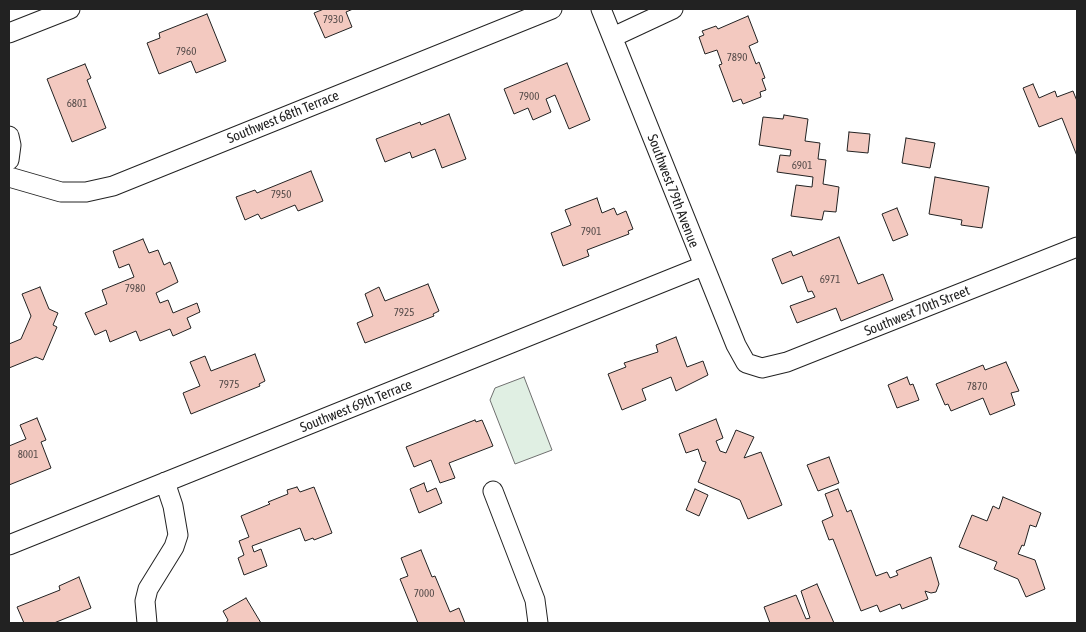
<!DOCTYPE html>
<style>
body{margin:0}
#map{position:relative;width:1086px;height:632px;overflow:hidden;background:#fff;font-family:"Asap Condensed",sans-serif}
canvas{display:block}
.frame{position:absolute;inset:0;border:10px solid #222;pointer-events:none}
</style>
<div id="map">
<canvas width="1086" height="632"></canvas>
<div class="frame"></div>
</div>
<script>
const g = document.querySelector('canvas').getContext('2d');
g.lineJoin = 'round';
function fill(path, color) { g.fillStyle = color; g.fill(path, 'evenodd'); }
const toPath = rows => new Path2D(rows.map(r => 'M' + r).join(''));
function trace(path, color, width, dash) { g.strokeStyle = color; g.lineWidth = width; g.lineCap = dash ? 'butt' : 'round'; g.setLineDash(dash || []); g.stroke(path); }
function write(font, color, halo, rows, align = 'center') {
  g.font = font + ' "Asap Condensed",sans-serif'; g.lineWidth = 4; g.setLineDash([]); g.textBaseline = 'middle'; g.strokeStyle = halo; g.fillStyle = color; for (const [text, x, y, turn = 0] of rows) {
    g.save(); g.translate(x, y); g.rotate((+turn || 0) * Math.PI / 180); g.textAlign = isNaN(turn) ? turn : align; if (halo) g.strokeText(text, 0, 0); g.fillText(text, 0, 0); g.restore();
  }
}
const green = toPath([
 [524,377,552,450,515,464,490,400,495,388,524,377]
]);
fill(green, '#e0efe3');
trace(green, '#6f6f6f', 1);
const building = toPath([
 [324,9,353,9,346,12,352,27,325,38,314,13,324,9],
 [207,14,226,61,196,73,191,61,159,74,147,43,160,38,159,33,207,14],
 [748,16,758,42,749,46,756,64,759,62,765,78,762,79,766,90,760,92,761,97,743,104,741,99,733,102,719,65,722,64,717,50,705,54,699,37,704,35,702,31,716,26,718,29,748,16],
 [567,63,590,120,569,129,555,95,546,99,551,112,533,120,528,108,514,114,504,89,567,63],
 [85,64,91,78,87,80,106,128,72,142,47,79,85,64],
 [1033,84,1039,98,1055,91,1057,97,1073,91,1077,101,1077,156,1062,118,1039,127,1023,88,1033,84],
 [449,114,466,159,442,168,435,149,412,158,410,152,385,162,376,139,420,122,421,125,449,114],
 [784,115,808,119,805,141,820,143,818,159,826,160,823,184,839,187,836,212,824,211,822,220,791,216,796,185,812,187,813,177,777,172,780,155,790,156,791,150,759,145,763,117,783,119,784,115],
 [849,132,870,134,868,153,847,151,849,132],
 [906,138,935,143,930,168,902,163,906,138],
 [311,171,323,201,298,211,295,205,261,219,258,214,245,220,236,197,255,190,257,193,311,171],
 [935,177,989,187,982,228,961,225,962,220,929,214,935,177],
 [597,198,602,213,614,208,617,215,626,211,633,229,628,231,629,234,587,250,589,256,563,266,551,233,571,225,565,210,597,198],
 [897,208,908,235,893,241,882,214,897,208],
 [839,237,858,284,883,274,893,300,841,321,836,308,797,323,790,306,815,297,812,291,808,292,802,276,782,284,772,259,791,251,793,256,839,237],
 [143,239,149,253,158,250,164,265,170,262,178,282,156,293,160,303,168,300,173,313,197,303,200,312,187,318,191,328,173,336,170,329,140,341,136,331,110,342,106,330,95,335,85,313,107,304,102,290,134,277,129,264,119,268,113,251,143,239],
 [428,284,439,311,433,314,434,316,365,343,357,323,373,316,365,294,379,287,385,301,428,284],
 [40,287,49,309,58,313,53,325,57,327,43,360,36,357,9,368,9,344,21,339,31,316,22,294,40,287],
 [676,337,687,367,703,361,708,375,676,391,671,377,642,389,646,400,622,410,608,374,626,367,624,363,658,352,656,345,676,337],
 [255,354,265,381,259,384,260,386,191,414,183,393,200,386,190,362,205,356,211,371,255,354],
 [1006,362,1019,391,1011,393,1015,405,990,415,983,398,951,411,948,404,945,405,936,384,983,365,985,370,1006,362],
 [907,377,910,385,913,384,919,400,897,408,888,385,907,377],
 [37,418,46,440,41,442,51,468,9,485,9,446,26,439,20,425,37,418],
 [716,419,723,438,716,441,720,451,726,453,736,430,754,437,744,458,761,452,782,505,748,519,740,500,698,482,706,462,702,461,698,449,686,453,679,434,716,419],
 [475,420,476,422,482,420,493,446,449,463,455,478,440,483,431,460,414,467,406,447,475,420],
 [829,457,839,483,818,491,807,465,829,457],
 [424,483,427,492,436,488,442,503,419,513,410,489,424,483],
 [297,487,300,492,314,487,332,533,314,540,313,538,305,541,300,528,252,546,254,552,261,549,267,566,244,575,238,558,244,555,239,541,249,537,241,516,270,504,268,502,288,494,287,490,297,487],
 [695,489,708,495,699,516,686,510,695,489],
 [838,489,847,512,851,510,876,576,887,572,890,578,898,575,896,571,931,557,939,584,936,592,931,593,925,591,928,599,902,609,900,604,880,612,877,605,861,611,833,539,829,540,822,521,833,516,825,494,838,489],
 [1003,497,1041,513,1036,527,1030,525,1024,546,1022,545,1018,554,1035,560,1045,589,1026,597,1018,579,994,569,997,562,959,547,972,515,987,521,993,506,999,509,1003,497],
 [421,550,432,577,435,576,450,612,459,608,465,623,418,623,400,579,408,576,401,558,421,550],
 [79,577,91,608,54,623,24,623,17,607,60,590,59,586,79,577],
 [817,584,834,623,770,623,764,607,796,595,806,619,810,618,801,591,817,584],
 [246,598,261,623,226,623,228,620,223,611,246,598]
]);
fill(building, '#f3c9c0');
trace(building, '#222', 1);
const minor = toPath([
 [601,9,736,345,746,363,762,368,787,362,1077,247],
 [9,33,70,9],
 [613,37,673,9],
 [9,136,11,145,9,160],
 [9,177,61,192,86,192,113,186,552,9],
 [493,491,535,600,538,623],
 [9,545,703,266],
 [147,623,145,601,148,589,174,547,178,535,173,506,165,482]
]);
trace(minor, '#222', 21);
trace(minor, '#fff', 19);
write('11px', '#564c4a', null, [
 ["7930",333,20],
 ["7960",186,52],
 ["7890",737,58],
 ["7900",529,97],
 ["6801",77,104],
 ["6901",802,166],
 ["7950",281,195],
 ["7901",591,232],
 ["6971",830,280],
 ["7980",135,289],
 ["7925",404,313],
 ["7975",229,385],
 ["7870",977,387],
 ["8001",28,455],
 ["7000",424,594]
]);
write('14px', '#222', '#fff', [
 ["Southwest 68th Terrace",283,117,-22],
 ["Southwest 79th Avenue",673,191,69],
 ["Southwest 70th Street",917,311,-22],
 ["Southwest 69th Terrace",356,406,-22]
]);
</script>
